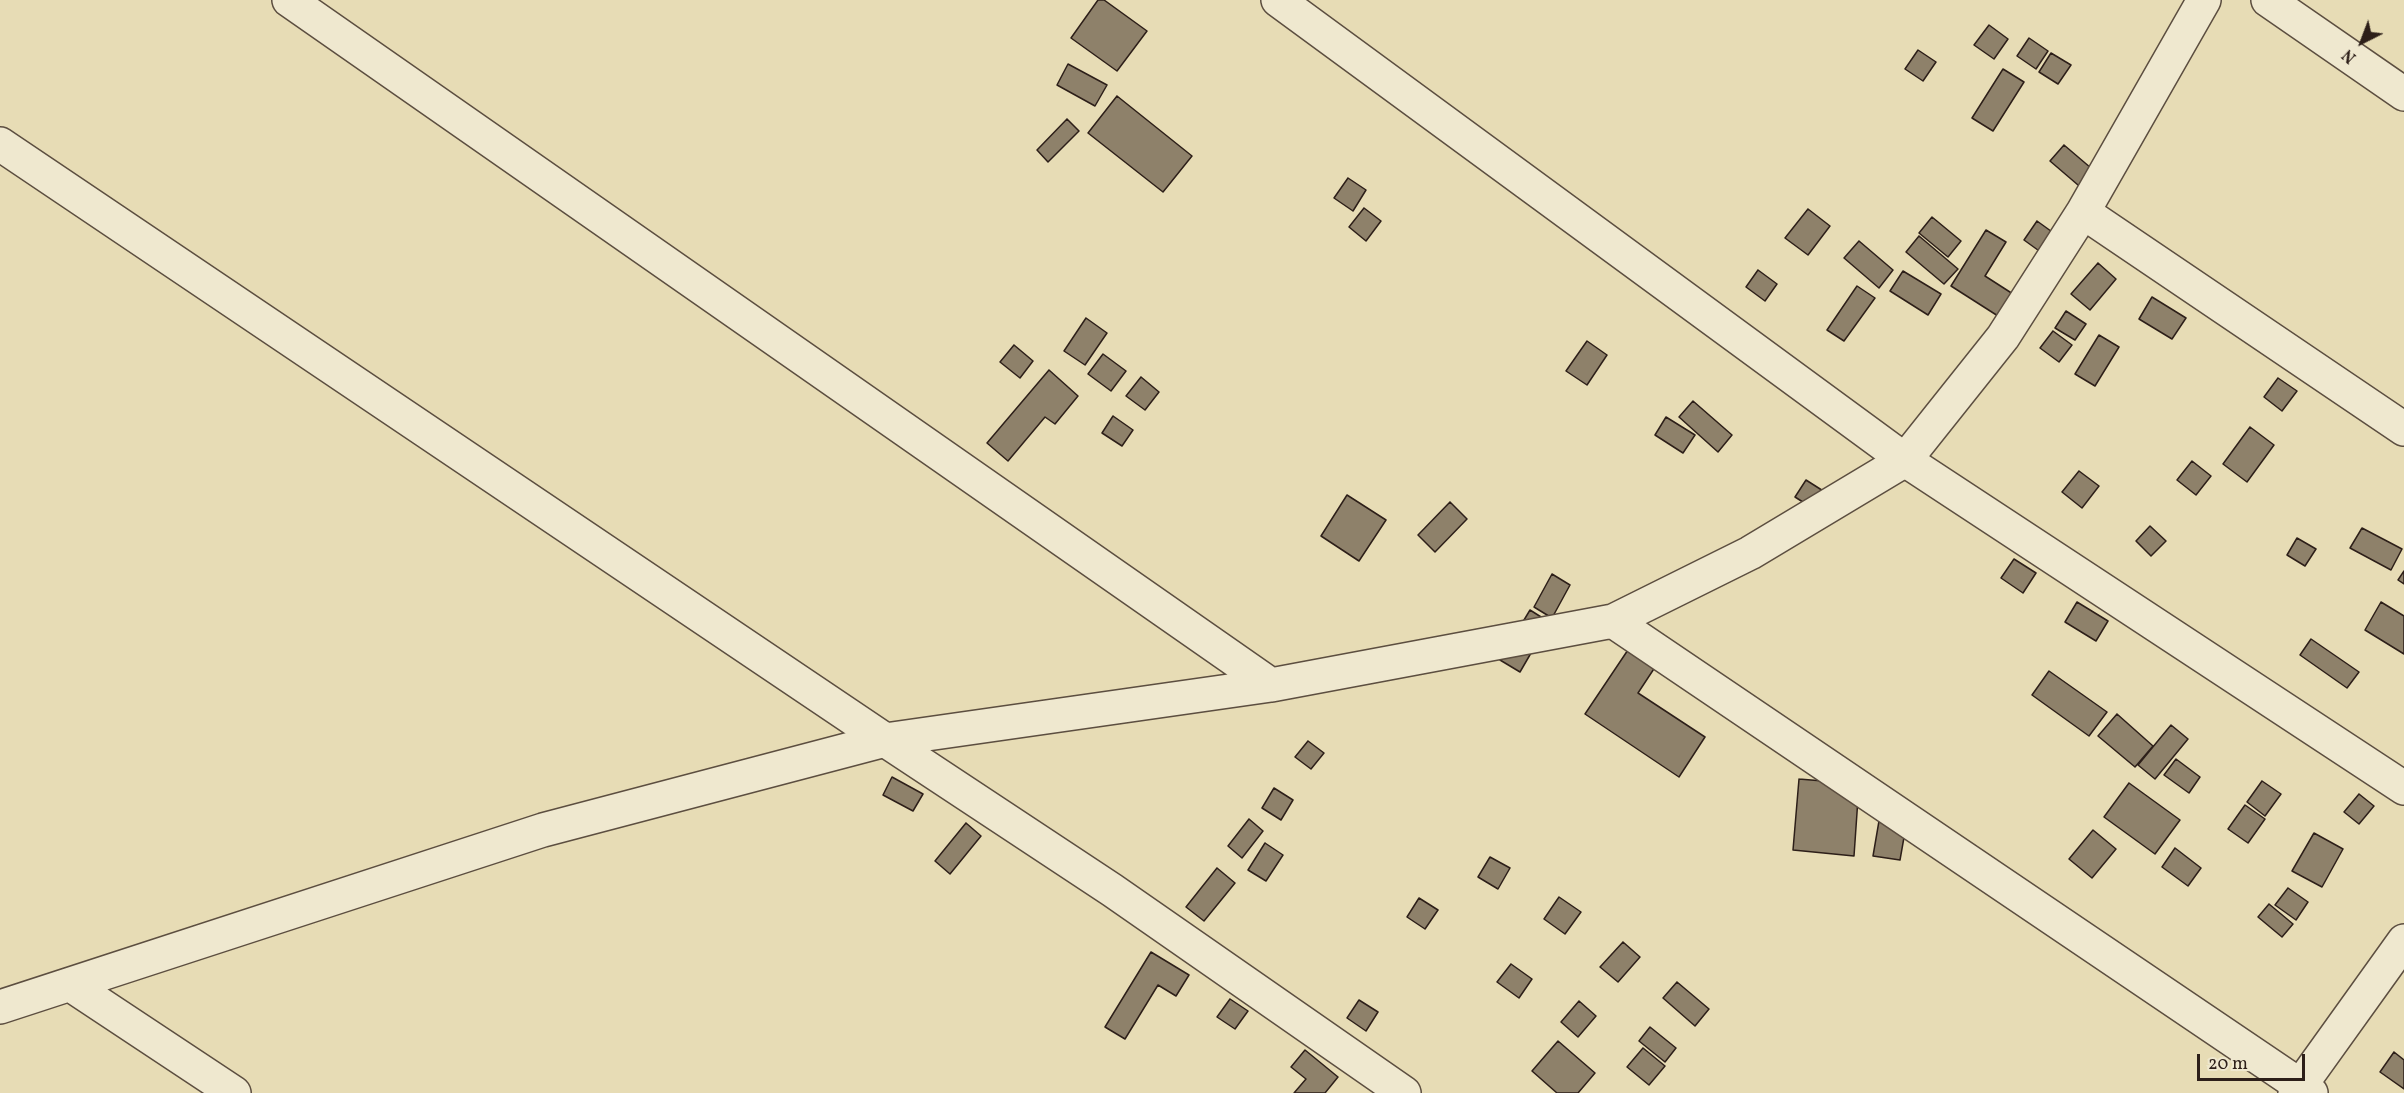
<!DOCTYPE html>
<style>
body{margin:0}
#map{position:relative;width:2404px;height:1093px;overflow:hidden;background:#e7dcb5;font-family:Vollkorn,serif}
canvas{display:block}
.north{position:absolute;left:2332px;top:12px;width:60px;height:60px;-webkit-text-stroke:4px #efe8cf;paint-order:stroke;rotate:222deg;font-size:16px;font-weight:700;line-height:24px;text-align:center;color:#2d1f19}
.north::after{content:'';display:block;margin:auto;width:21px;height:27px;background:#2d1f19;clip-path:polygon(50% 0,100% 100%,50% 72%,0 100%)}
.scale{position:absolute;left:2197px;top:1054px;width:108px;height:27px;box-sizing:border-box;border:3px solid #2d1f19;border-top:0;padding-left:8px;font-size:18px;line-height:21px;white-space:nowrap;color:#2d1f19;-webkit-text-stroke:4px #efe8cf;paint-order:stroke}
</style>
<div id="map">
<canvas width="2404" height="1093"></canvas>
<div class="north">N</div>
<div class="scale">20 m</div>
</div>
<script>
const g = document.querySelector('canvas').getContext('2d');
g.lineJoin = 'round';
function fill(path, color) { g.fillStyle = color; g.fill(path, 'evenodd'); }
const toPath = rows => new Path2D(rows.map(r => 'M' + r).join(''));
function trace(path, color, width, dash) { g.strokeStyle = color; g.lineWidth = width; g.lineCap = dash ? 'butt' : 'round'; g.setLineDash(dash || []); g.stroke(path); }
const building = toPath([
 [1098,0,1104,0,1147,31,1117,71,1071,38,1098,0],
 [1989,25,2008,39,1994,59,1974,45,1989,25],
 [2029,38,2048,51,2036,69,2017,56,2029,38],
 [1918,50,1936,62,1923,81,1905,69,1918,50],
 [2051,53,2071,65,2058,84,2039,72,2051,53],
 [1068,64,1107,85,1095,106,1057,85,1068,64],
 [2003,69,2024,82,1993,131,1972,118,2003,69],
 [1117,96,1192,156,1163,192,1088,133,1117,96],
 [1067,119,1079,131,1048,162,1037,150,1067,119],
 [2064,145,2098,174,2085,191,2050,161,2064,145],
 [1348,178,1366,190,1353,211,1334,198,1348,178],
 [1364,208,1381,221,1366,241,1349,227,1364,208],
 [1808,209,1830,226,1808,255,1785,238,1808,209],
 [1932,217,1961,241,1948,257,1919,233,1932,217],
 [2037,221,2055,234,2042,253,2024,240,2037,221],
 [1986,230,2006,242,1985,276,2013,294,1998,316,1951,286,1986,230],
 [1919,236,1958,269,1944,284,1906,252,1919,236],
 [1859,241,1893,270,1879,288,1844,258,1859,241],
 [2098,263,2116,279,2090,310,2071,294,2098,263],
 [1758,270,1777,284,1765,301,1746,287,1758,270],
 [1903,271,1941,294,1928,315,1890,291,1903,271],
 [1857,286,1875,298,1844,341,1827,330,1857,286],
 [2152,297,2186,318,2172,339,2139,319,2152,297],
 [2066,311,2086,324,2075,340,2055,328,2066,311],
 [1086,318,1107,333,1085,365,1064,351,1086,318],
 [2053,331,2072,345,2059,362,2040,348,2053,331],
 [2099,335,2119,347,2095,386,2075,374,2099,335],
 [1587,341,1607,355,1587,385,1566,371,1587,341],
 [1014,345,1033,361,1020,378,1000,362,1014,345],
 [1103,354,1126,371,1111,391,1088,374,1103,354],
 [1049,370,1078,396,1055,424,1045,417,1008,461,987,443,1049,370],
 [1141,377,1159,392,1145,410,1126,396,1141,377],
 [2278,378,2297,391,2282,411,2264,397,2278,378],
 [1693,401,1732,435,1718,452,1679,417,1693,401],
 [1113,416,1133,430,1122,446,1102,433,1113,416],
 [1666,417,1695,435,1683,453,1655,435,1666,417],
 [2250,427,2274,445,2247,482,2223,464,2250,427],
 [2192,461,2211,476,2196,495,2177,480,2192,461],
 [2079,471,2099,486,2082,508,2062,492,2079,471],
 [1806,480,1828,494,1817,511,1795,497,1806,480],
 [1347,495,1386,520,1359,561,1321,536,1347,495],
 [1450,502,1467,519,1435,552,1418,535,1450,502],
 [2150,526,2166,541,2151,556,2136,541,2150,526],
 [2362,528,2402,549,2391,570,2350,548,2362,528],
 [2297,538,2316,549,2305,566,2287,555,2297,538],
 [2014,559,2036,573,2023,593,2001,578,2014,559],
 [2404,571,2404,584,2398,580,2404,571],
 [1552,574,1570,585,1552,618,1534,607,1552,574],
 [2077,602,2108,621,2096,641,2065,622,2077,602],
 [2381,602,2404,616,2404,654,2365,630,2381,602],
 [1530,610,1549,622,1520,672,1500,660,1530,610],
 [1640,632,1667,649,1638,693,1705,737,1679,777,1585,714,1640,632],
 [2311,639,2359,672,2347,688,2300,655,2311,639],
 [2049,671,2107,712,2089,736,2032,695,2049,671],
 [2117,714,2153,746,2135,767,2098,736,2117,714],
 [2171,725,2188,739,2155,779,2138,765,2171,725],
 [1308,741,1324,753,1311,769,1295,757,1308,741],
 [2176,759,2200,777,2189,793,2164,775,2176,759],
 [892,777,923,794,913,811,883,795,892,777],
 [1799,779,1859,784,1854,856,1793,850,1799,779],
 [2262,781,2281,794,2265,816,2247,802,2262,781],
 [2129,783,2180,820,2155,854,2104,817,2129,783],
 [1274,788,1293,800,1281,820,1262,808,1274,788],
 [2359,794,2374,806,2359,824,2344,812,2359,794],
 [2245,805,2265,819,2248,843,2228,829,2245,805],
 [1249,819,1263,831,1242,858,1228,846,1249,819],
 [1879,821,1906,826,1900,860,1873,856,1879,821],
 [966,823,981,836,950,874,935,861,966,823],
 [2093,830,2116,849,2092,878,2069,859,2093,830],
 [2314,833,2343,849,2322,887,2292,871,2314,833],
 [1265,843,1283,855,1266,881,1248,870,1265,843],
 [2175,848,2201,868,2188,886,2162,867,2175,848],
 [1490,857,1510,868,1498,889,1478,877,1490,857],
 [1217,868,1235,883,1204,921,1186,907,1217,868],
 [2288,888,2308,902,2296,920,2275,905,2288,888],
 [1559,897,1581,912,1565,934,1544,919,1559,897],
 [1419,898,1438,910,1425,929,1407,917,1419,898],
 [2269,904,2293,924,2282,937,2258,917,2269,904],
 [1623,942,1640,957,1618,982,1600,967,1623,942],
 [1151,952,1189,975,1176,996,1158,985,1125,1039,1105,1027,1151,952],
 [1511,964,1532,979,1519,998,1497,982,1511,964],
 [1677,982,1709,1009,1695,1026,1663,998,1677,982],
 [1230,999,1248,1011,1235,1029,1217,1017,1230,999],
 [1359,1000,1378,1012,1366,1031,1347,1018,1359,1000],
 [1579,1001,1596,1016,1578,1037,1561,1022,1579,1001],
 [1650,1027,1676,1048,1665,1062,1639,1041,1650,1027],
 [1558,1041,1595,1073,1578,1093,1557,1093,1532,1071,1558,1041],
 [1643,1048,1665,1066,1649,1085,1627,1067,1643,1048],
 [1305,1050,1338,1077,1325,1093,1294,1093,1306,1079,1291,1067,1305,1050],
 [2394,1052,2404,1060,2404,1089,2380,1072,2394,1052]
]);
fill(building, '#8e816a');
trace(building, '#2d1f19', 1.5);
const minor = toPath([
 [289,0,1271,685],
 [1278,0,1905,460,2404,788],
 [2268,0,2404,94],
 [0,144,885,740,1112,890,1404,1093],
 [2083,212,2404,429],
 [1613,621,2311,1093],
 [71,985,234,1093],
 [0,1007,543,830,885,740,1271,685,1613,621,1750,553,1905,460,2003,337,2083,212,2204,0],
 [2295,1093,2404,941]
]);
trace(minor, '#5c4e40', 36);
trace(minor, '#efe8cf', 33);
</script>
